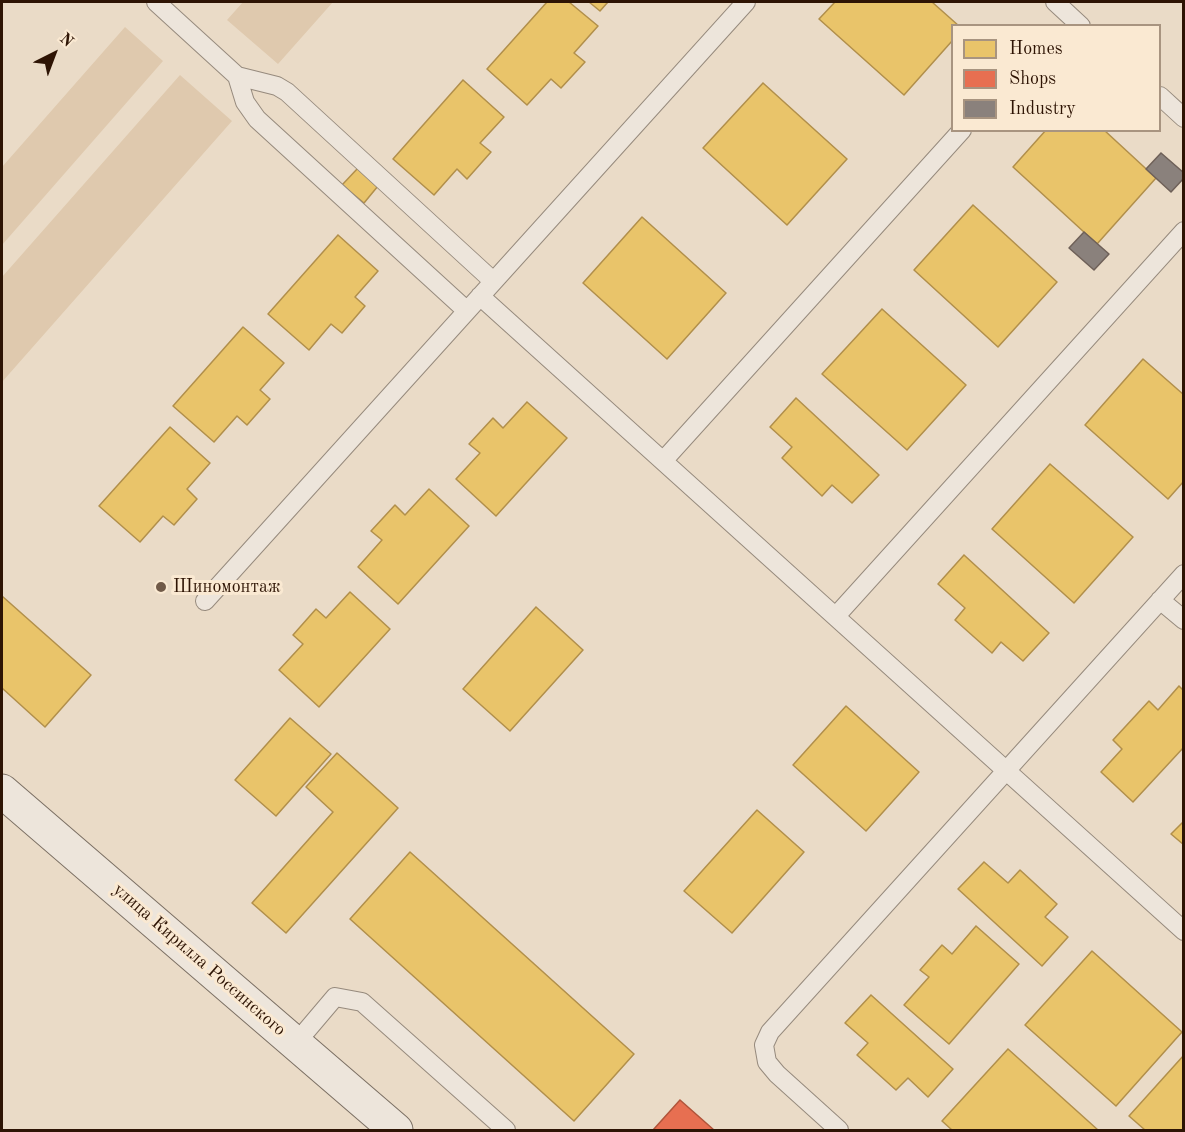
<!DOCTYPE html>
<meta charset="utf-8">
<style>
body{margin:0}
#map{position:relative;width:1185px;height:1132px;overflow:hidden;background:#eadbc7;font-family:"Old Standard TT",serif}
canvas{display:block}
.frame{position:absolute;inset:0;border:3px solid #2e1404;pointer-events:none}
.legend{position:absolute;left:951px;top:24px;width:210px;height:108px;box-sizing:border-box;background:#fae9d2;border:2px solid #a89480;margin:0;padding:8px 10px;list-style:none;font-size:18px;color:#2e1404}
.legend li{display:flex;align-items:center;gap:12px;height:30px}
.legend b{width:30px;border:2px solid #a89480}
.north{position:absolute;left:24px;top:24px;width:60px;height:60px;-webkit-text-stroke:4px #fae9d2;paint-order:stroke;rotate:42deg;font-size:16px;font-weight:700;line-height:24px;text-align:center;color:#2e1404}
.north::after{content:'';display:block;margin:auto;width:21px;height:27px;background:#2e1404;clip-path:polygon(50% 0,100% 100%,50% 72%,0 100%)}
</style>
<div id="map">
<canvas width="1185" height="1132"></canvas>
<div class="frame"></div>
<ul class="legend">
<li><b style="height:16px;background:#e9c46a"></b>Homes</li>
<li><b style="height:16px;background:#e76f51"></b>Shops</li>
<li><b style="height:16px;background:#8a817c"></b>Industry</li>
</ul>
<div class="north">N</div>
</div>
<script>
const g = document.querySelector('canvas').getContext('2d');
g.lineJoin = 'round';
function fill(path, color) { g.fillStyle = color; g.fill(path, 'evenodd'); }
const toPath = rows => new Path2D(rows.map(r => 'M' + r).join(''));
function trace(path, color, width, dash) { g.strokeStyle = color; g.lineWidth = width; g.lineCap = dash ? 'butt' : 'round'; g.setLineDash(dash || []); g.stroke(path); }
function write(font, color, halo, rows, align = 'center') {
  g.font = font + ' "Old Standard TT",serif'; g.lineWidth = 6; g.setLineDash([]); g.textBaseline = 'middle'; g.strokeStyle = halo; g.fillStyle = color; for (const [text, x, y, turn = 0] of rows) {
    g.save(); g.translate(x, y); g.rotate((+turn || 0) * Math.PI / 180); g.textAlign = isNaN(turn) ? turn : align; if (halo) g.strokeText(text, 0, 0); g.fillText(text, 0, 0); g.restore();
  }
}
fill(toPath([
 [243,2,333,2,278,64,227,20],
 [125,27,163,61,2,245,2,167],
 [180,75,232,121,2,382,2,277]
]), '#dfc9ae');
const homes = toPath([
 [547,2,569,2,598,26,574,53,585,62,561,88,551,79,527,105,487,69,547,2],
 [589,2,608,2,600,11,589,2],
 [835,2,932,2,959,26,952,26,952,41,904,95,819,19,835,2],
 [463,80,504,117,480,143,491,152,467,179,457,169,434,195,393,159,463,80],
 [763,83,847,159,787,225,703,148,763,83],
 [1046,130,1104,130,1156,178,1097,244,1013,167,1046,130],
 [358,168,378,186,364,203,342,185,358,168],
 [973,205,1057,282,998,347,914,270,973,205],
 [642,217,726,293,667,359,583,283,642,217],
 [338,235,378,271,355,297,365,306,342,333,331,324,309,350,268,314,338,235],
 [882,309,966,385,907,450,822,374,882,309],
 [243,327,284,363,260,390,270,399,247,425,237,416,214,442,173,406,243,327],
 [1143,359,1184,395,1184,481,1168,499,1085,425,1143,359],
 [796,398,879,475,852,503,832,485,822,496,782,458,792,447,770,427,796,398],
 [527,402,567,438,496,516,456,479,480,453,469,444,493,418,503,428,527,402],
 [170,427,210,463,187,489,197,499,174,525,163,516,140,542,99,506,170,427],
 [1050,464,1133,537,1074,603,992,529,1050,464],
 [429,489,469,526,398,604,358,567,382,540,371,531,395,505,405,515,429,489],
 [964,555,1049,633,1023,661,1001,642,992,653,955,620,965,608,938,584,964,555],
 [350,592,390,629,319,707,279,670,303,644,293,635,316,609,326,618,350,592],
 [2,596,91,675,45,727,2,688,2,596],
 [536,607,583,650,510,731,463,689,536,607],
 [1179,686,1184,691,1184,747,1133,802,1101,772,1122,749,1113,740,1149,701,1158,710,1179,686],
 [846,706,919,772,866,831,793,765,846,706],
 [290,718,331,754,276,816,235,780,290,718],
 [337,753,398,808,286,933,252,903,333,812,306,787,337,753],
 [757,810,804,852,732,933,684,891,757,810],
 [1184,821,1184,845,1171,834,1184,821],
 [410,852,634,1054,574,1121,350,919,410,852],
 [984,862,1008,883,1020,870,1057,904,1045,917,1068,937,1042,966,958,889,984,862],
 [976,926,1019,964,949,1044,904,1005,929,977,920,970,942,945,952,954,976,926],
 [1092,951,1182,1032,1116,1106,1025,1025,1092,951],
 [871,995,953,1069,928,1097,908,1078,896,1090,857,1055,868,1043,845,1023,871,995],
 [1008,1049,1098,1130,952,1130,942,1121,1008,1049],
 [1184,1055,1184,1130,1145,1130,1129,1116,1184,1055]
]);
fill(homes, '#e9c46a');
trace(homes, '#b18f4b', 1.5);
const shops = toPath([
 [680,1100,714,1130,653,1130,680,1100]
]);
fill(shops, '#e76f51');
trace(shops, '#b0543a', 1.5);
const industry = toPath([
 [1161,153,1184,173,1184,178,1171,192,1146,169,1161,153],
 [1084,232,1109,254,1094,270,1069,248,1084,232]
]);
fill(industry, '#8a817c');
trace(industry, '#6e6058', 1.5);
const service = toPath([
 [156,2,237,76,277,86,287,92,493,281],
 [1055,2,1081,26],
 [237,76,245,102,257,119,467,311],
 [1160,96,1184,118],
 [480,296,1184,931],
 [663,461,962,130],
 [1160,600,1184,620],
 [205,601,746,2],
 [836,616,1184,231],
 [296,1043,335,997,362,1002,506,1130],
 [839,1130,777,1074,767,1062,764,1045,770,1032,1184,574]
]);
const secondary = toPath([
 [2,791,396,1130]
]);
trace(service, '#968a7d', 20);
trace(secondary, '#7b6f63', 35);
trace(service, '#ede5db', 18);
trace(secondary, '#ede5db', 33);
for (const [x, y, r, color] of [
 [161,587,6,"#705a48"]
]) { const dot = new Path2D(); dot.arc(x, y, r, 0, 2 * Math.PI); g.fillStyle = color; g.fill(dot); trace(dot, '#fae9d2', 2); }
write('18px', '#2e1404', '#fae9d2', [
 ["Шиномонтаж",173,587]
], 'left');
write('18px', '#2e1404', '#fae9d2', [
 ["улица Кирилла Россинского",199,960,41]
]);
</script>
